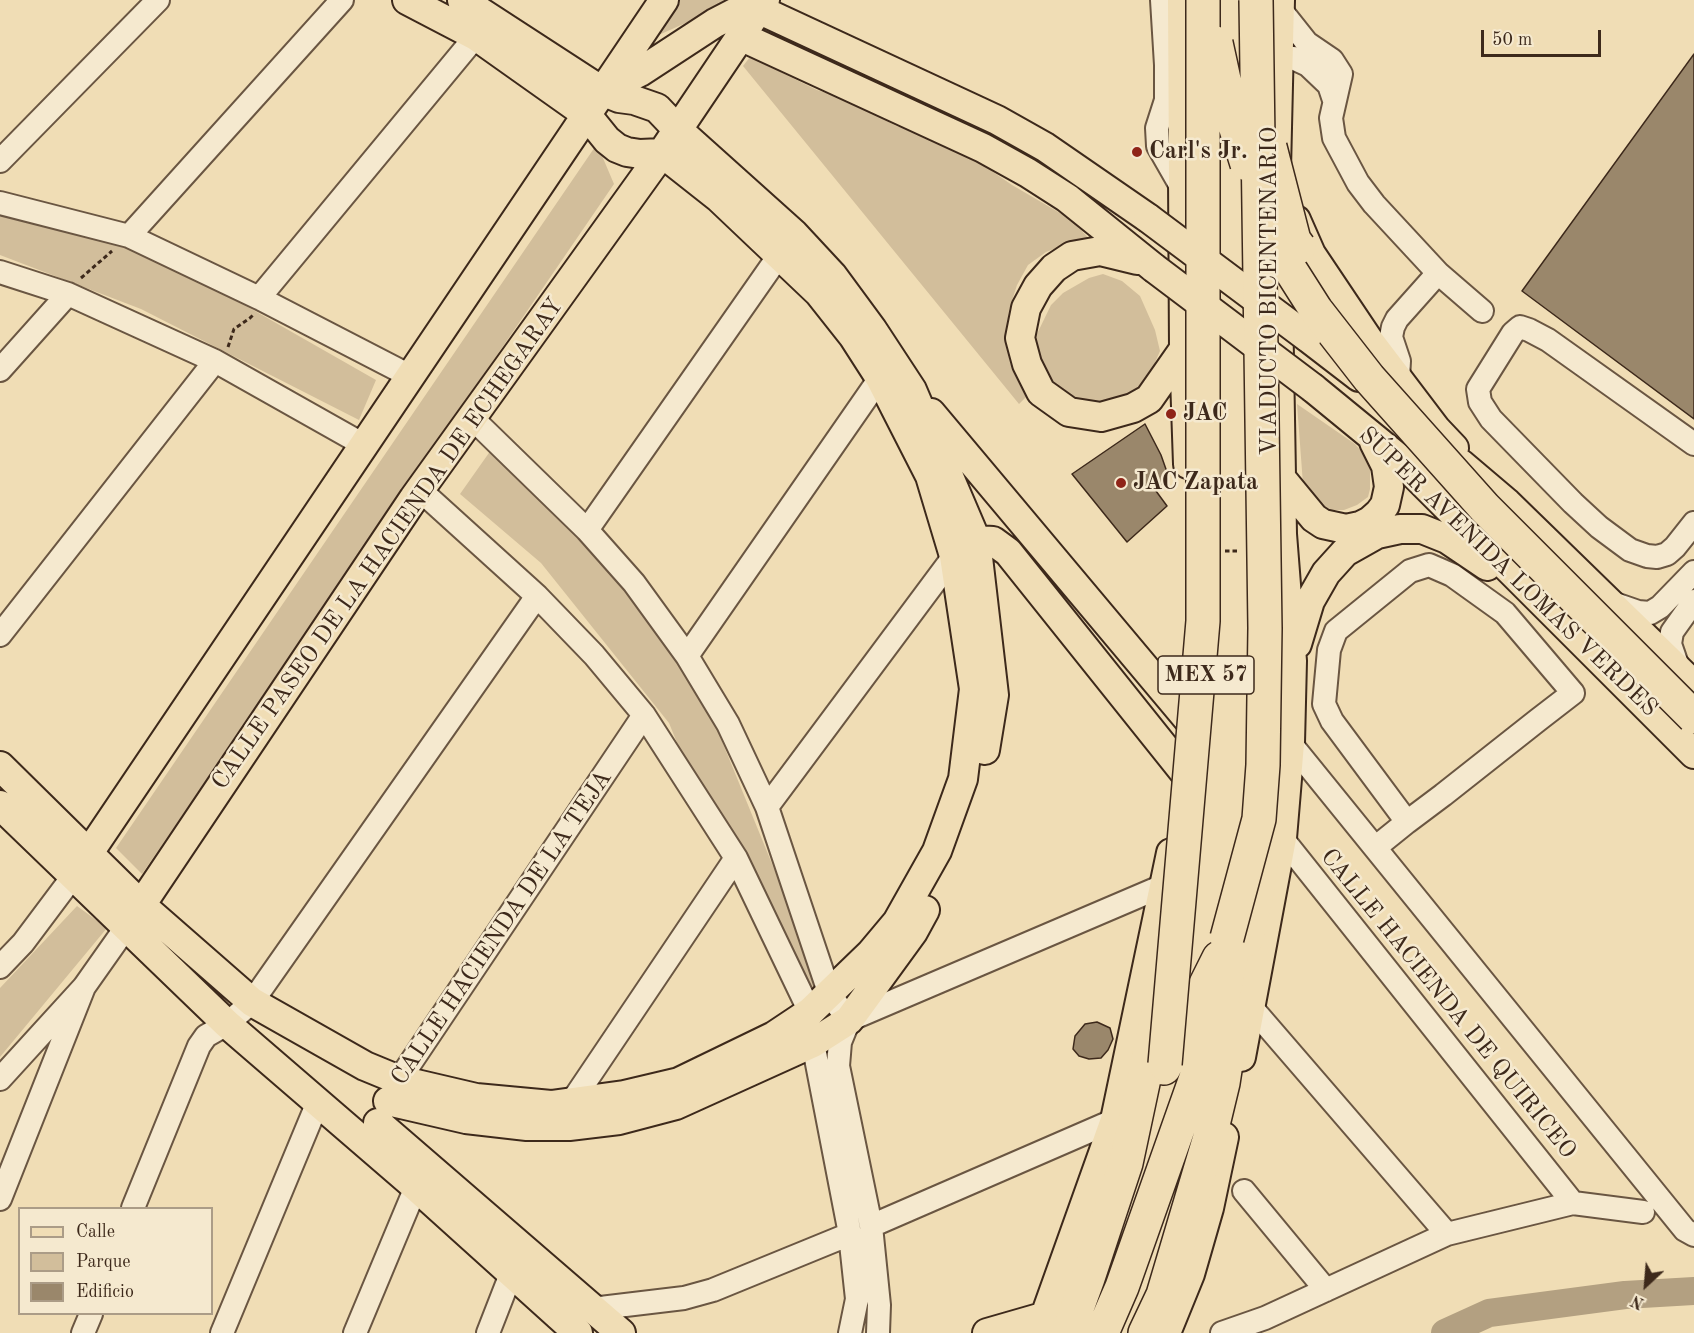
<!DOCTYPE html>
<meta charset="utf-8">
<style>
body{margin:0}
#map{position:relative;width:1694px;height:1333px;overflow:hidden;background:#f0ddb5;font-family:"Old Standard TT",serif}
canvas{display:block}
.legend{position:absolute;left:18px;top:1207px;width:195px;height:108px;box-sizing:border-box;background:#f5e9cf;border:2px solid #ab9c87;margin:0;padding:8px 10px;list-style:none;font-size:18px;color:#3d291b}
.legend li{display:flex;align-items:center;gap:12px;height:30px}
.legend b{width:30px;border:2px solid #ab9c87}
.north{position:absolute;left:1616px;top:1255px;width:60px;height:60px;-webkit-text-stroke:4px #f5e9cf;paint-order:stroke;rotate:206deg;font-size:16px;font-weight:700;line-height:24px;text-align:center;color:#3d291b}
.north::after{content:'';display:block;margin:auto;width:21px;height:27px;background:#3d291b;clip-path:polygon(50% 0,100% 100%,50% 72%,0 100%)}
.scale{position:absolute;left:1481px;top:30px;width:120px;height:27px;box-sizing:border-box;border:3px solid #3d291b;border-top:0;padding-left:8px;font-size:18px;line-height:21px;white-space:nowrap;color:#3d291b;-webkit-text-stroke:4px #f5e9cf;paint-order:stroke}
</style>
<div id="map">
<canvas width="1694" height="1333"></canvas>
<ul class="legend">
<li><b style="height:8px;background:#f0ddb5"></b>Calle</li>
<li><b style="height:16px;background:#d2be9b"></b>Parque</li>
<li><b style="height:16px;background:#9a876b"></b>Edificio</li>
</ul>
<div class="north">N</div>
<div class="scale">50 m</div>
</div>
<script>
const g = document.querySelector('canvas').getContext('2d');
g.lineJoin = 'round';
function fill(path, color) { g.fillStyle = color; g.fill(path, 'evenodd'); }
const toPath = rows => new Path2D(rows.map(r => 'M' + r).join(''));
function trace(path, color, width, dash) { g.strokeStyle = color; g.lineWidth = width; g.lineCap = dash ? 'butt' : 'round'; g.setLineDash(dash || []); g.stroke(path); }
function write(font, color, halo, rows, align = 'center') {
  g.font = font + ' "Old Standard TT",serif'; g.lineWidth = 5; g.setLineDash([]); g.textBaseline = 'middle'; g.strokeStyle = halo; g.fillStyle = color; for (const [text, x, y, turn = 0] of rows) {
    g.save(); g.translate(x, y); g.rotate((+turn || 0) * Math.PI / 180); g.textAlign = isNaN(turn) ? turn : align; if (halo) g.strokeText(text, 0, 0); g.fillText(text, 0, 0); g.restore();
  }
}
fill(toPath([
 [678,0,737,0,652,38],
 [750,57,817,90,852,101,896,126,926,134,966,153,1012,185,1072,220,1092,242,1081,239,1046,252,1028,265,1017,285,1009,310,1006,334,1010,363,1029,394,1019,404,743,66],
 [597,144,614,184,142,874,116,848],
 [0,207,127,238,376,380,359,420,141,309,0,255],
 [1103,274,1122,281,1140,296,1155,330,1160,351,1150,374,1134,397,1119,402,1082,404,1055,387,1047,376,1036,351,1036,336,1051,305,1063,293,1089,278],
 [1297,404,1355,444,1370,461,1370,489,1368,497,1357,505,1344,510,1330,510,1315,500,1303,484],
 [491,450,622,580,697,680,819,979,804,1005,702,804,669,723,541,563,460,494],
 [77,906,107,928,0,1057,0,988]
]), '#d2be9b');
trace(toPath([
 [1445,1333,1489,1313,1625,1295,1694,1291]
]), '#b3a081', 28);
const building = toPath([
 [1694,54,1694,419,1522,291,1694,54],
 [1145,424,1161,455,1168,475,1156,491,1167,506,1127,542,1072,474,1145,424],
 [1097,1022,1110,1028,1113,1039,1108,1050,1101,1058,1089,1059,1079,1056,1073,1049,1075,1036,1085,1024,1097,1022]
]);
fill(building, '#9a876b');
trace(building, '#3d291b', 1.5);
const minor = toPath([
 [1162,0,1166,65,1166,100,1157,128,1158,146,1182,188],
 [1280,9,1307,43,1332,60,1341,74,1331,118,1334,138,1358,183,1374,204,1438,273,1482,311],
 [1278,57,1293,58,1308,65,1329,85,1334,100],
 [0,161,158,0],
 [0,203,129,236,259,298,410,376],
 [129,236,342,0],
 [0,272,68,294,215,361,364,445],
 [259,298,476,36],
 [0,370,68,294],
 [1398,379,1399,361,1391,337,1393,327,1397,319,1438,273],
 [472,418,587,530,634,583,687,656,728,724,767,807,830,995,849,1020],
 [1694,444,1548,340,1529,330,1520,327,1513,333,1478,389,1480,402,1491,419,1573,503,1599,527,1630,550,1647,556,1657,557,1667,554,1675,547,1694,523],
 [420,490,537,596,594,655,644,715,736,858,810,1012],
 [587,530,780,254],
 [1612,603,1638,612,1650,613,1660,607,1694,572],
 [0,635,215,361],
 [687,656,880,378],
 [1679,670,1670,644,1672,632,1694,601],
 [1290,743,1685,1230,1694,1235],
 [767,807,954,556,962,551],
 [1282,838,1573,1203],
 [1376,847,1407,822,1443,795,1538,720,1573,693,1505,613,1452,575,1429,565,1410,571,1336,631,1329,650,1324,704,1332,721,1407,822],
 [0,967,23,943,74,875],
 [1251,1007,1447,1234],
 [849,1020,1165,885],
 [849,1020,840,1042,838,1066,871,1226,879,1305,878,1333],
 [813,1043,850,1234,857,1299,850,1333],
 [0,1079,84,987,127,926],
 [399,1080,644,715],
 [571,1103,736,858],
 [1244,1191,1326,1290],
 [0,1199,84,987],
 [133,1208,199,1046,206,1036,227,1024,252,1002,537,596],
 [871,1226,1115,1120],
 [592,1309,684,1298,713,1290,850,1234],
 [83,1333,91,1314],
 [222,1333,318,1102],
 [355,1333,416,1187],
 [488,1333,511,1274],
 [1222,1333,1265,1318,1447,1234,1573,1203,1643,1212]
]);
const major = toPath([
 [462,0,602,91,619,98,634,100,657,108,677,129,794,234,833,276,872,329,912,390,976,540,994,695,985,750],
 [1182,0,1184,349,1188,464],
 [740,36,983,148,1028,173,1067,198,1154,268],
 [604,90,640,72,715,23,736,12,758,9,997,120,1045,147,1148,218],
 [1276,170,1280,0],
 [1296,220,1311,254,1370,342,1436,429,1454,448],
 [1137,260,1100,251,1072,256,1054,268,1038,286,1026,308,1020,338,1027,364,1041,392,1069,412,1101,417,1133,408,1149,399,1184,349],
 [1307,337,1359,377],
 [1313,388,1396,456,1694,754],
 [931,413,1192,724],
 [1461,464,1507,503,1694,685],
 [1281,478,1314,518,1323,524,1346,529,1360,526,1370,521,1379,513,1385,505,1389,487,1386,466,1374,442],
 [976,540,993,541,1008,552,1188,777],
 [1297,644,1310,601,1326,573,1345,552,1377,534,1400,529,1422,529,1447,539,1487,566],
 [0,766,140,904,252,1002,365,1066,399,1080,476,1098,551,1105,624,1095,679,1082,774,1036,810,1012,871,953,897,922,937,851,963,779,974,689,954,556,930,476,880,378,853,336,819,293,719,198,662,153,640,154,627,152,617,148,607,140,586,114,476,36,407,0],
 [0,805,227,1024,416,1187,578,1333],
 [74,875,664,0],
 [127,926,414,498,662,153,765,0],
 [1241,1057,1282,838,1290,743,1292,661,1282,534,1277,243],
 [388,1101,466,1119,527,1126,569,1126,619,1120,676,1105,813,1043,849,1020,913,932,925,910],
 [378,1123,621,1333],
 [987,1333,1046,1316],
 [1039,1333,1115,1120,1171,853],
 [1166,1333,1190,1274,1209,1208,1224,1137]
]);
const highway = toPath([
 [1246,940,1257,893,1264,844],
 [1164,1068,1219,958],
 [1068,1333,1088,1278,1126,1163,1159,1008],
 [1102,1333,1122,1287,1221,1007,1233,948,1238,910],
 [1145,1333,1163,1295,1210,1137,1223,1083,1233,1018]
]);
trace(minor, '#6a5642', 26);
trace(major, '#3d291b', 32);
trace(highway, '#3d291b', 36);
trace(toPath([
 [81,278,112,251],
 [228,347,234,329,250,318,254,314]
]), '#3d291b', 3, [4.5, 3]);
trace(minor, '#f5e9cf', 22);
trace(major, '#f0ddb5', 28);
trace(highway, '#f0ddb5', 33);
const majorBridge = toPath([
 [1148,218,1307,337],
 [1154,268,1313,388]
]);
const highwayBridge = toPath([
 [1216,43,1232,116,1247,164],
 [1270,147,1294,240,1299,247],
 [1263,213,1288,266,1316,310,1369,378,1485,508,1694,717],
 [1227,938,1259,819,1263,765,1265,628,1256,0],
 [1165,1064,1203,621,1203,0]
]);
trace(majorBridge, '#3d291b', 32, []);
trace(highwayBridge, '#3d291b', 36, []);
trace(toPath([
 [1225,551,1240,551]
]), '#3d291b', 3, [4.5, 3]);
trace(majorBridge, '#f0ddb5', 28);
trace(highwayBridge, '#f0ddb5', 33);
for (const [x, y, r, color] of [
 [1137,152,6,"#8f2418"],
 [1171,414,6,"#8f2418"],
 [1121,483,6,"#8f2418"]
]) { const dot = new Path2D(); dot.arc(x, y, r, 0, 2 * Math.PI); g.fillStyle = color; g.fill(dot); trace(dot, '#f5e9cf', 2); }
for (const [x, y, w] of [
 [1206,675,96]
]) { const box = new Path2D(); box.roundRect(x - w / 2, y - 19, w, 38, 4.5); g.fillStyle = '#f5e9cf'; g.fill(box); trace(box, '#3d291b', 1.5); }
write('bold 22px', '#3d291b', null, [
 ["MEX 57",1206,675]
]);
write('bold 24px', '#3d291b', '#f5e9cf', [
 ["Carl's Jr.",1149,152],
 ["JAC",1183,414],
 ["JAC Zapata",1133,483]
], 'left');
write('24px', '#3d291b', '#f5e9cf', [
 ["VIADUCTO BICENTENARIO",1270,291,-90],
 ["CALLE PASEO DE LA HACIENDA DE ECHEGARAY",388,544,-55],
 ["SÚPER AVENIDA LOMAS VERDES",1508,572,44],
 ["CALLE HACIENDA DE LA TEJA",502,928,-56],
 ["CALLE HACIENDA DE QUIRICEO",1448,1004,51]
]);
</script>
